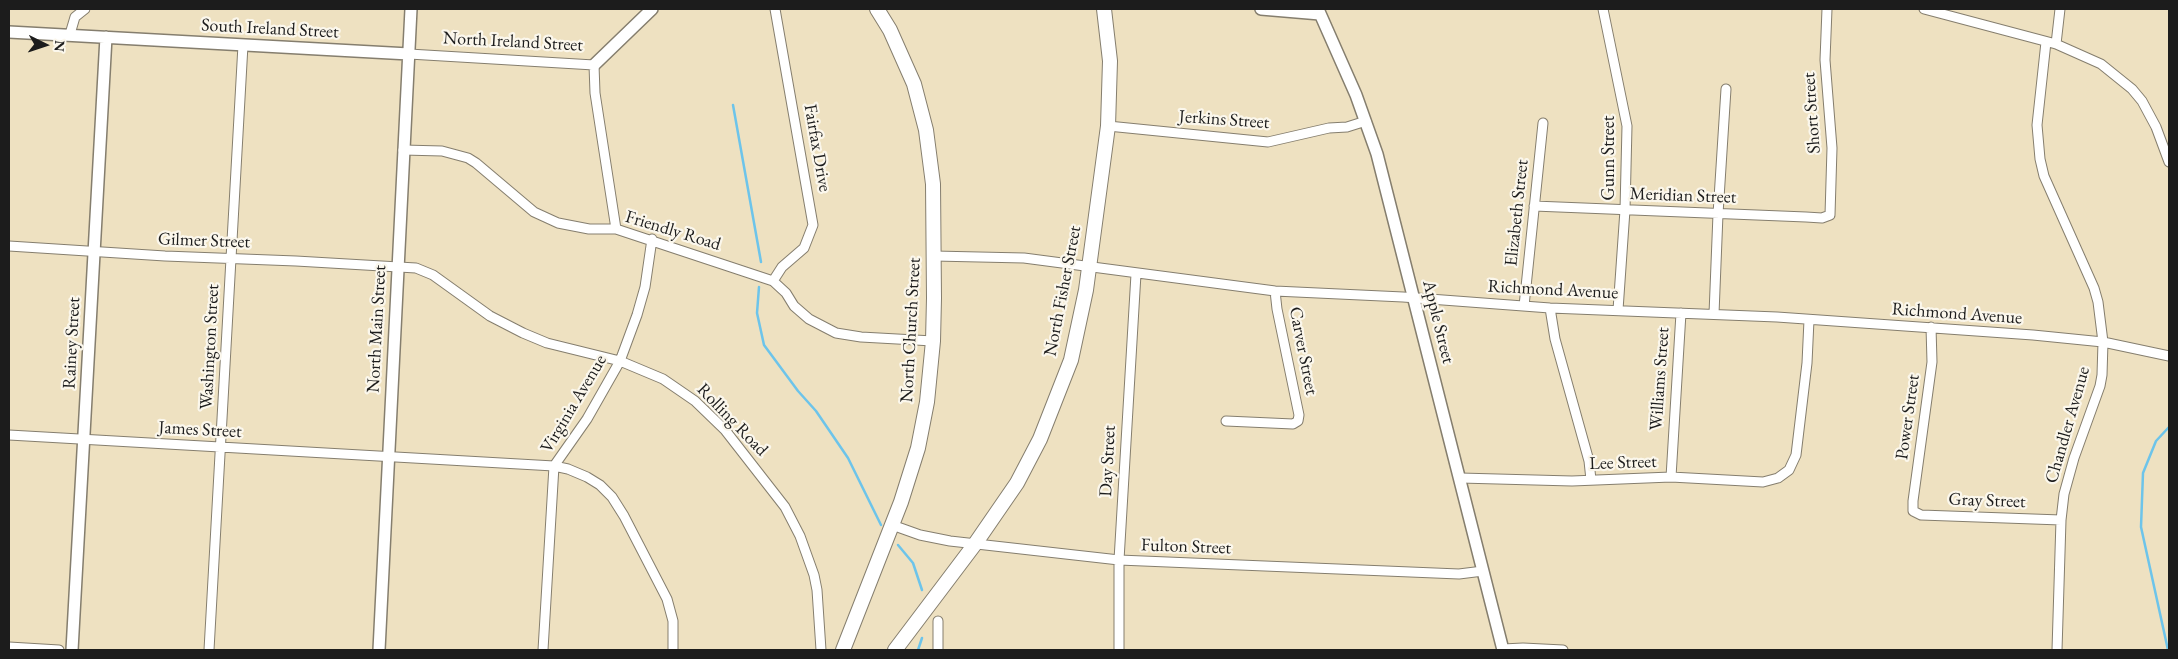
<!DOCTYPE html>
<style>
body{margin:0}
#map{position:relative;width:2178px;height:659px;overflow:hidden;background:#eee1c1;font-family:"EB Garamond",serif}
canvas{display:block}
.frame{position:absolute;inset:0;border:10px solid #1c1c1c;pointer-events:none}
.north{position:absolute;left:20px;top:20px;width:50px;height:50px;-webkit-text-stroke:4px #fbf7ec;paint-order:stroke;rotate:94deg;font-size:14px;font-weight:700;line-height:20px;text-align:center;color:#1c1c1c}
.north::after{content:'';display:block;margin:auto;width:18px;height:22px;background:#1c1c1c;clip-path:polygon(50% 0,100% 100%,50% 72%,0 100%)}
</style>
<div id="map">
<canvas width="2178" height="659"></canvas>
<div class="frame"></div>
<div class="north">N</div>
</div>
<script>
const g = document.querySelector('canvas').getContext('2d');
g.lineJoin = 'round';
const toPath = rows => new Path2D(rows.map(r => 'M' + r).join(''));
function trace(path, color, width, dash) { g.strokeStyle = color; g.lineWidth = width; g.lineCap = dash ? 'butt' : 'round'; g.setLineDash(dash || []); g.stroke(path); }
function write(font, color, halo, rows, align = 'center') {
  g.font = font + ' "EB Garamond",serif'; g.lineWidth = 4.5; g.setLineDash([]); g.textBaseline = 'middle'; g.strokeStyle = halo; g.fillStyle = color; for (const [text, x, y, turn = 0] of rows) {
    g.save(); g.translate(x, y); g.rotate((+turn || 0) * Math.PI / 180); g.textAlign = isNaN(turn) ? turn : align; if (halo) g.strokeText(text, 0, 0); g.fillText(text, 0, 0); g.restore();
  }
}
trace(toPath([
 [733,105,761,262],
 [759,287,757,313,764,345,798,391,816,411,848,458,881,525],
 [898,545,913,563,922,590],
 [918,650,922,638],
 [2168,650,2141,527,2143,473,2156,441,2169,427]
]), '#6dc4ea', 2.5);
const minor = toPath([
 [1603,9,1627,126,1625,210,1618,310],
 [1924,9,2056,44,2101,64,2132,89,2142,101,2156,127,2169,162],
 [70,34,75,17,85,9],
 [2046,42,2037,125,2040,159,2044,176,2094,288,2098,302,2103,342,2102,375,2100,386,2074,458,2064,494,2061,520,2057,650],
 [2056,44,2060,9],
 [409,54,594,65,595,93,616,229],
 [1108,126,1268,142,1329,128,1347,127,1366,121],
 [403,150,442,151,468,158,476,163,534,212,558,223,589,229,616,229,773,281,786,293,794,306,809,319,836,333,861,337,933,341],
 [1534,206,1806,217,1822,218,1830,215,1832,148,1825,60,1827,9],
 [9,246,165,256,296,261,416,268,433,275,490,316,523,333,547,343,620,361,663,379,695,401,725,430,785,507,800,536,814,575,817,590,821,650],
 [934,256,1024,258,1275,291,1403,297,1550,308,1777,317,2033,335,2103,342,2169,356],
 [773,281,782,267,804,248,813,225,775,9],
 [1524,306,1543,123],
 [1550,308,1555,339,1589,461,1591,480],
 [1714,314,1718,214,1726,89],
 [1931,327,1932,362,1913,501,1913,511,1921,515,2061,520],
 [1226,421,1293,424,1298,421,1299,415,1277,309,1275,291],
 [9,435,554,466,568,469,587,477,600,485,612,497,624,516,667,599,673,621,673,650],
 [1671,477,1681,313],
 [1460,478,1572,481,1671,477,1763,482,1778,478,1789,470,1796,455,1807,363,1809,320],
 [892,525,920,535,950,541,1119,560,1459,574,1483,571],
 [9,647,59,650],
 [1503,649,1523,648,1563,650],
 [209,650,243,45],
 [543,650,554,466,587,419,620,361,637,315,645,287,652,239],
 [938,650,938,621],
 [1119,650,1119,560,1136,274]
]);
const tertiary = toPath([
 [1261,9,1320,14],
 [1318,9,1356,95,1377,154,1503,650],
 [9,32,409,54],
 [594,65,652,9],
 [72,650,106,37],
 [379,650,411,9]
]);
const primary = toPath([
 [843,650,901,502,918,448,927,402,933,341,934,298,933,184,926,130,914,84,890,30,877,9],
 [895,650,975,544,1017,483,1040,439,1071,360,1086,290,1108,126,1110,61,1104,9]
]);
trace(minor, '#857e6e', 11);
trace(tertiary, '#857e6e', 14);
trace(primary, '#857e6e', 16);
trace(minor, '#fff', 9);
trace(tertiary, '#fff', 11);
trace(primary, '#fff', 14);
write('18px', '#1c1c1c', '#fbf7ec', [
 ["South Ireland Street",270,29,3],
 ["North Ireland Street",513,42,3],
 ["Short Street",1812,113,-94],
 ["Jerkins Street",1224,120,4],
 ["Fairfax Drive",817,148,80],
 ["Gunn Street",1609,158,-90],
 ["Meridian Street",1683,196,2],
 ["Elizabeth Street",1517,213,-84],
 ["Friendly Road",673,231,17],
 ["Gilmer Street",204,241,2],
 ["Richmond Avenue",1553,290,3],
 ["North Fisher Street",1063,291,-79],
 ["Richmond Avenue",1957,314,4],
 ["Apple Street",1438,322,76],
 ["North Main Street",377,329,-87],
 ["North Church Street",911,330,-87],
 ["Rainey Street",72,343,-87],
 ["Washington Street",210,347,-87],
 ["Carver Street",1303,351,79],
 ["Williams Street",1660,379,-86],
 ["Virginia Avenue",574,404,-59],
 ["Power Street",1908,417,-82],
 ["Rolling Road",732,420,46],
 ["Chandler Avenue",2068,425,-74],
 ["James Street",200,430,3],
 ["Day Street",1108,461,-87],
 ["Lee Street",1623,463,-2],
 ["Gray Street",1987,501,2],
 ["Fulton Street",1186,547,2]
]);
</script>
